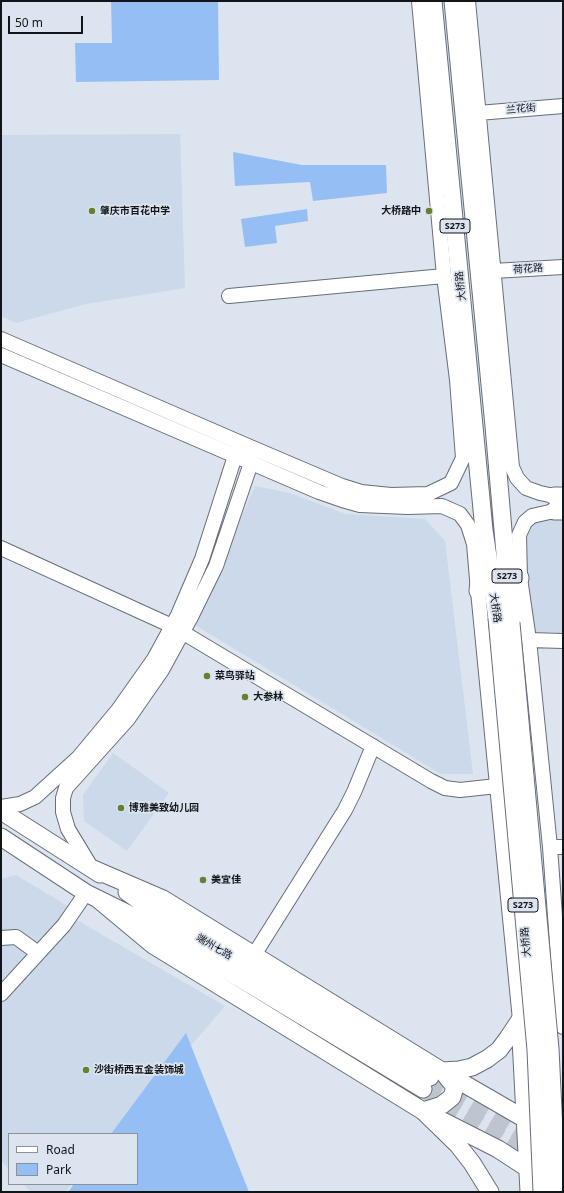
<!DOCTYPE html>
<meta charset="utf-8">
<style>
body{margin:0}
#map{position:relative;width:564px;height:1193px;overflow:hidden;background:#dce4ef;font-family:"Noto Sans",sans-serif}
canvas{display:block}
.frame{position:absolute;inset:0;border:2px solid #121518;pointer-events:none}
.legend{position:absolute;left:8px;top:1133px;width:130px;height:52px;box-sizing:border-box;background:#dce4ef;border:1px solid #8b9199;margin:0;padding:5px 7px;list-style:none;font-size:12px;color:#121518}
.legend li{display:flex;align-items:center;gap:8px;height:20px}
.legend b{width:20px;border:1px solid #8b9199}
.scale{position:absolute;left:8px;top:16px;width:75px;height:18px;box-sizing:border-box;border:2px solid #121518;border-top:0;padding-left:5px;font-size:12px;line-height:14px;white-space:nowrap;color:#121518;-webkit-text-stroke:3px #dce4ef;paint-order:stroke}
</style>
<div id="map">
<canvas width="564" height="1193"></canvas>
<div class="frame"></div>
<ul class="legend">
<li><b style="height:5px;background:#fff"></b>Road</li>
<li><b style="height:11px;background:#95bff4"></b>Park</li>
</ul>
<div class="scale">50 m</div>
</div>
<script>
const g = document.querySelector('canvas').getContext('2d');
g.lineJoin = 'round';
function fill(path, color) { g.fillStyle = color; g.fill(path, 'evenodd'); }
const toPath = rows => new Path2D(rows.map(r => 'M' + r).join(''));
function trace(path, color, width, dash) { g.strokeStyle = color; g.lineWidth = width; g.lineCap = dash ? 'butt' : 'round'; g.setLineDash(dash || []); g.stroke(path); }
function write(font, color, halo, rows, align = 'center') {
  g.font = font + ' "Noto Sans","Noto Sans SC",sans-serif'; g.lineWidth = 3.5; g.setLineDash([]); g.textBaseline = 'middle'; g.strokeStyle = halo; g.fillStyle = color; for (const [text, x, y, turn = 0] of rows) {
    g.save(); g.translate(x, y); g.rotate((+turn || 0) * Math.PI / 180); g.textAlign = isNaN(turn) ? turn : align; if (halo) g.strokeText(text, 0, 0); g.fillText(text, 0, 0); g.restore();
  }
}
fill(toPath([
 [180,134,185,288,86,304,16,323,1,316,1,135],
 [255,486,289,493,346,514,425,519,445,541,473,774,441,774,195,625],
 [563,509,563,633,534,632,526,557,527,533,532,523],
 [113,753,169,793,127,851,84,821,83,795],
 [16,875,71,908,38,946,1,937,1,879],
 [75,919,225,1006,115,1134,9,1134,9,1169,1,1161,1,942,15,941,40,959],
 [23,1184,72,1184,65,1192,31,1192]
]), '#cbd9ea');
fill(toPath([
 [111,1,218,1,219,80,76,82,75,43,112,43],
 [233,152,302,165,386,165,387,193,313,201,310,182,235,186],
 [307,209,308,221,275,226,277,243,245,247,241,219],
 [186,1033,249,1192,68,1192,74,1184,137,1184,137,1134,111,1134]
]), '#95bff4');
trace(toPath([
 [430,1077,537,1144],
 [423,1089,538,1162]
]), '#bec5cf', 17, [17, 8]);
const minor = toPath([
 [468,1,512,467,517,478,526,488,540,493,554,496],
 [478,113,563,106],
 [493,271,563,267],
 [229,296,444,276],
 [1,339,248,446,342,486,361,492,391,495,428,494,451,483,463,458,457,380,444,276,419,1],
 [1,355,319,492,342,500,360,505,408,507,442,506,460,514,468,525,474,544,478,591,520,1020],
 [554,511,532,516,525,522,519,535,520,578,529,640,550,847,563,1027],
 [1,548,172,626,431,781,445,788,460,790,497,786],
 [529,640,563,641],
 [1,807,20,804,35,797,78,758,118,710,154,659,178,615,202,559,235,456,248,446,251,463,216,566,191,617,162,670,128,719,66,788,63,798,63,812,68,829,91,867],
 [550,847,563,847],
 [1,938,16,937,38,953],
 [254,955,345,810,354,792,373,746],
 [1,994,64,925,86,893]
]);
const major = toPath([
 [433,1,484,530,497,618],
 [453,1,494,426,511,623],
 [554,496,563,496],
 [554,511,563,511],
 [510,551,520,578],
 [478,591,482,554],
 [1,811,100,874],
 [1,837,86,893,155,927,423,1089],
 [91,868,163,899,442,1071,525,1119,549,1136],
 [127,892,157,913,430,1077],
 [99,900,153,945,423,1111,498,1149,552,1184],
 [520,1020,529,1192],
 [442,1071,459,1070,472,1067,487,1059,499,1050,508,1038,520,1020],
 [443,1072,455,1087,452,1097,442,1105,423,1111,458,1145,472,1163,490,1192]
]);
trace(minor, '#676e78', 16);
trace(major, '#676e78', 19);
trace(minor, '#fff', 14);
trace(major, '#fff', 17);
const majorBridge = toPath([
 [497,618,536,1050,542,1192],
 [511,623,550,1049,557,1192]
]);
trace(majorBridge, '#676e78', 19, []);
trace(majorBridge, '#fff', 17);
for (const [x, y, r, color] of [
 [92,211,4,"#677f31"],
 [429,211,4,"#677f31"],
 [207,676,4,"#677f31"],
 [245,697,4,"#677f31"],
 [121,808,4,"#677f31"],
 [203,880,4,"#677f31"],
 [86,1070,4,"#677f31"]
]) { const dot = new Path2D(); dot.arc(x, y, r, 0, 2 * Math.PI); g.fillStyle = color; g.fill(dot); trace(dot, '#dce4ef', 1.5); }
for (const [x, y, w] of [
 [455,226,30],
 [507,576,30],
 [523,905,30]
]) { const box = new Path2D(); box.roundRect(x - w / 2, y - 7, w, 14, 3); g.fillStyle = '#dce4ef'; g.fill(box); trace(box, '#121518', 1); }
write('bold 9px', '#121518', null, [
 ["S273",455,226],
 ["S273",507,576],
 ["S273",523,905]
]);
write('10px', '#121518', '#dce4ef', [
 ["兰花街",521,109,-5],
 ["荷花路",528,269,-4],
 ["大桥路",461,286,-96],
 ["大桥路",495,608,82],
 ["大桥路",526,942,-95],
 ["端州七路",214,947,31]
]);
write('bold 10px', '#121518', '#dce4ef', [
 ["肇庆市百花中学",100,211],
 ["大桥路中",421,211,"right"],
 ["菜鸟驿站",215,676],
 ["大参林",253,697],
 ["博雅美致幼儿园",129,808],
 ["美宜佳",211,880],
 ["沙街桥西五金装饰城",94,1070]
], 'left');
</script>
